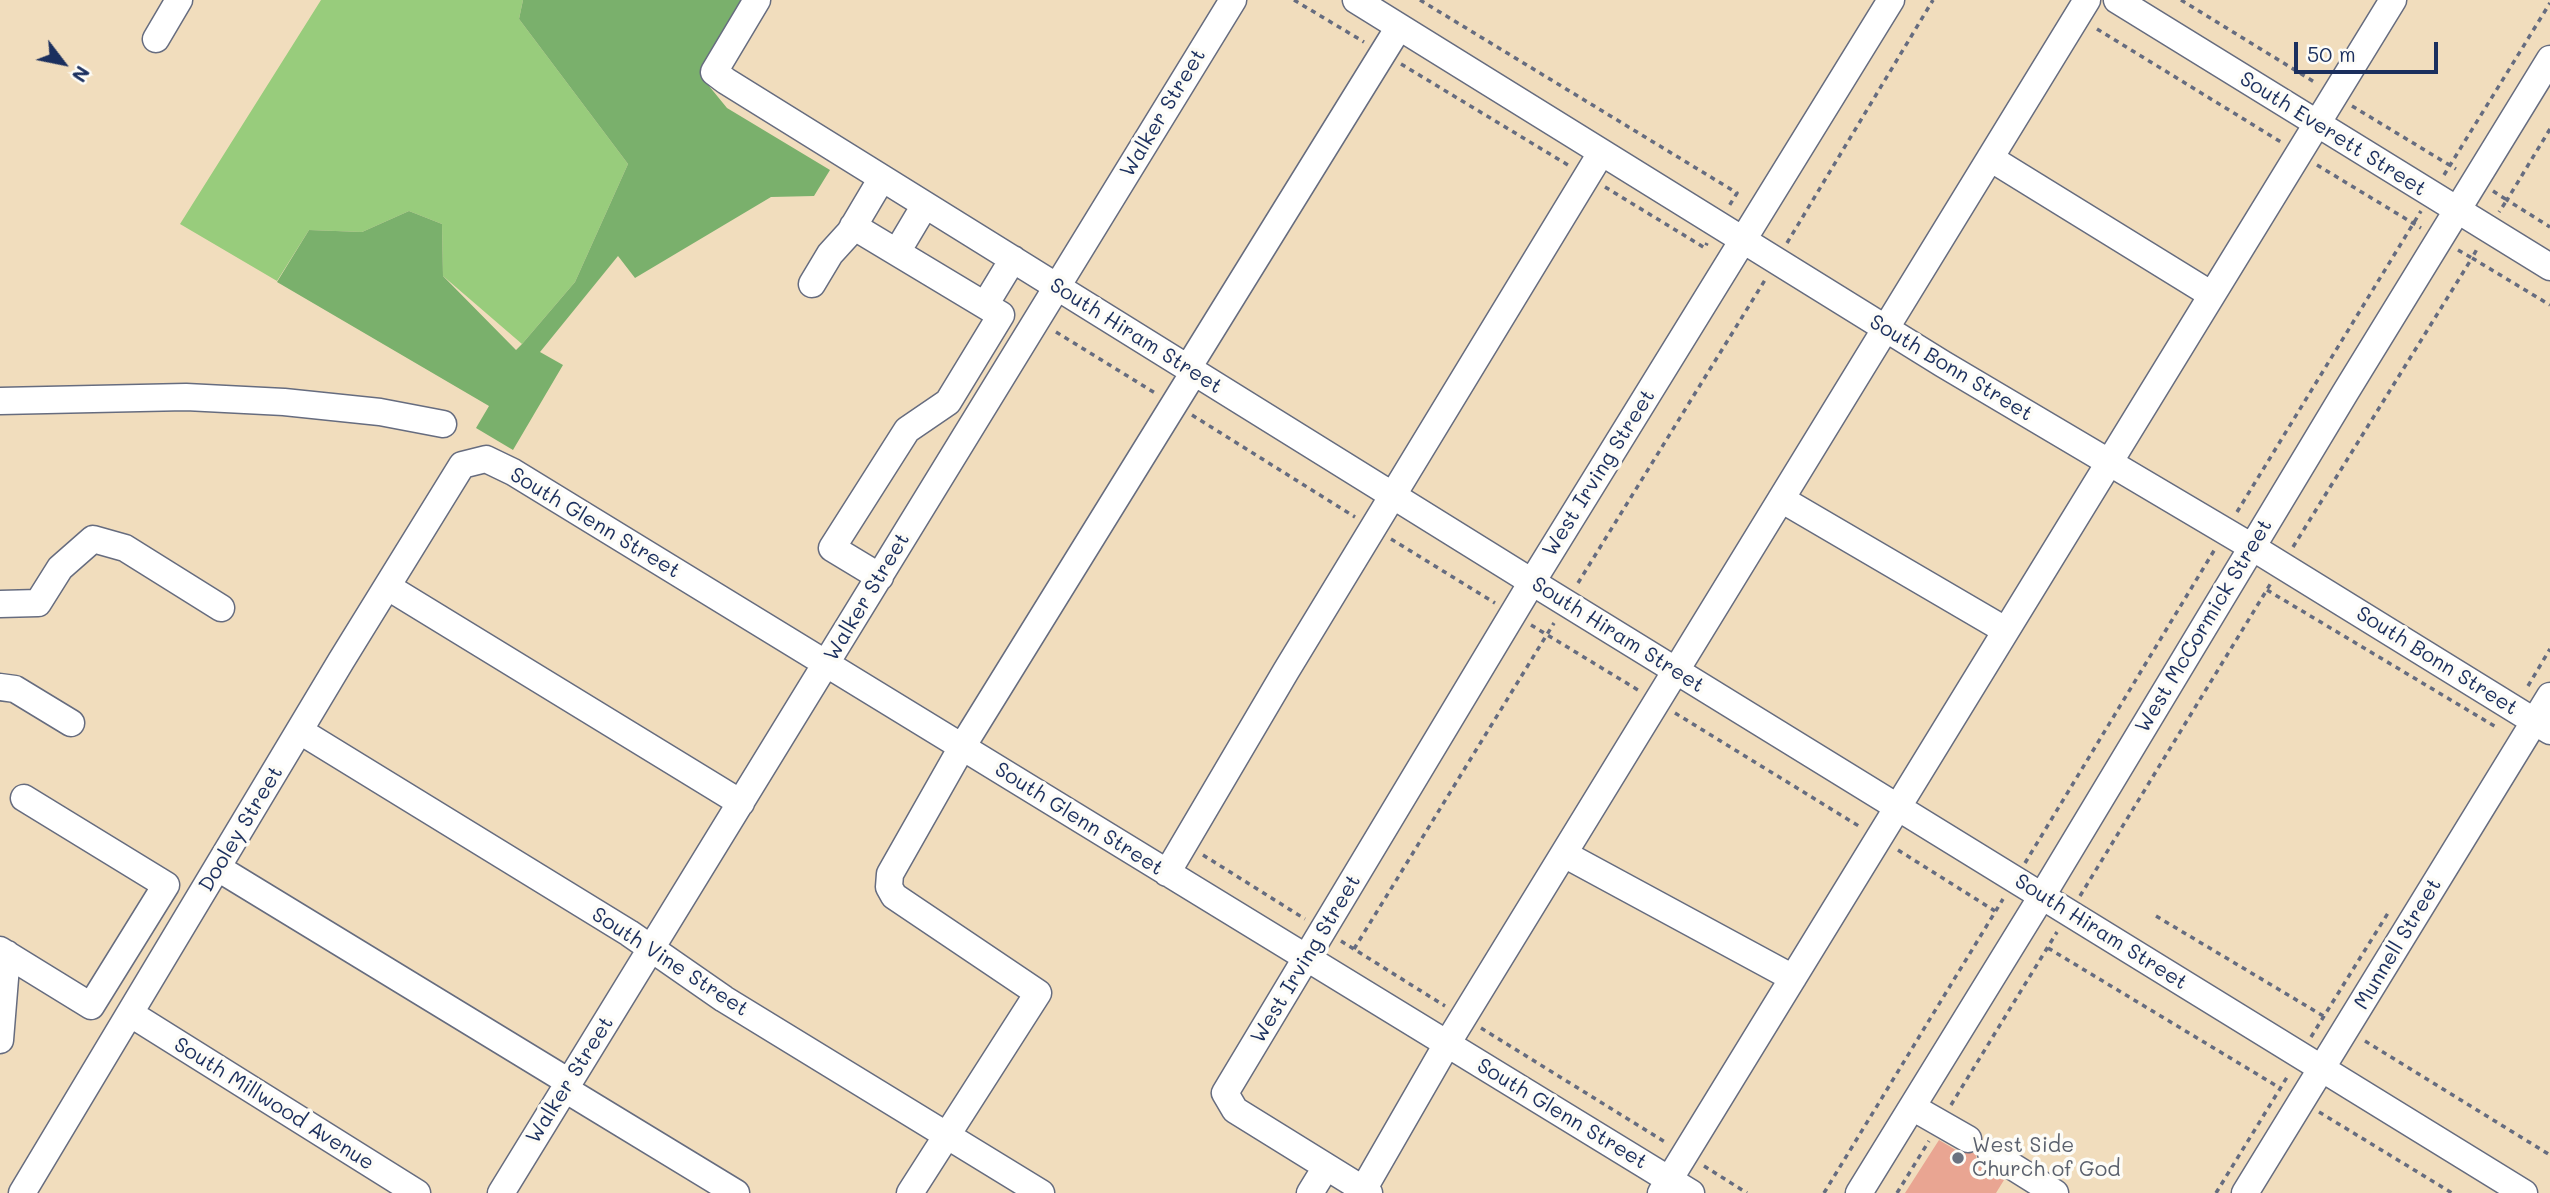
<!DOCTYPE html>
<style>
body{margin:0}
#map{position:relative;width:2550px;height:1193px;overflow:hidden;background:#f1ddbd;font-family:Mali,sans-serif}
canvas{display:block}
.north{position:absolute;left:28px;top:28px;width:70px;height:70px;-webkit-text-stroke:5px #fdfcf7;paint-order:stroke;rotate:122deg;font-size:19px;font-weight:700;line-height:28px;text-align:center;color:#1b2f5e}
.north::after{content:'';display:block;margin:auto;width:24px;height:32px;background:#1b2f5e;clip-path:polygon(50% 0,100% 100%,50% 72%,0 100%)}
.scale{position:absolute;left:2294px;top:42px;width:144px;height:32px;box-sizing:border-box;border:4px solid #1b2f5e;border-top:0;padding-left:9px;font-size:21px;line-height:24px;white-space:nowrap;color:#1b2f5e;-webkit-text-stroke:5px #fdfcf7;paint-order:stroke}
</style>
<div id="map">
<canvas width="2550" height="1193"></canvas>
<div class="north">N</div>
<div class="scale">50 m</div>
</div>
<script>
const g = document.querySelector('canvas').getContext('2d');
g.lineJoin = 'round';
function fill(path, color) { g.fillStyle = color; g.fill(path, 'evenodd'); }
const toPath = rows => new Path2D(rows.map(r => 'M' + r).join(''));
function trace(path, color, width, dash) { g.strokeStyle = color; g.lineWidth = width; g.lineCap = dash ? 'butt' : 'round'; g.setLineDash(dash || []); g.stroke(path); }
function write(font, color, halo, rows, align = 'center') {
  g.font = font + ' Mali,sans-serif'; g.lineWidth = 7; g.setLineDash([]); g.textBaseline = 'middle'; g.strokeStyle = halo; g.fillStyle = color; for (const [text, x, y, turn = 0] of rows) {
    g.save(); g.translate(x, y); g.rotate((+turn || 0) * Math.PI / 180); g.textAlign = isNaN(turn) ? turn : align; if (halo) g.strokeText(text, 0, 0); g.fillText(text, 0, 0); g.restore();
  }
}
fill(toPath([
 [321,0,523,0,519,19,628,164,575,282,522,344,443,276,442,224,409,211,362,232,309,230,277,281,180,224]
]), '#98cc7c');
fill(toPath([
 [523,0,743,0,705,62,709,86,727,108,830,170,814,196,771,197,635,278,618,256,540,352,563,365,513,450,476,428,489,406,277,282,309,230,362,232,409,211,442,224,443,276,516,350,522,344,575,282,628,164,519,19]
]), '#7ab06c');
fill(toPath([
 [1939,1140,1961,1153,1975,1153,1977,1160,1982,1166,2004,1180,1996,1193,1905,1193]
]), '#e9a592');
const minor = toPath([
 [757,0,714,72,726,81,1532,582,2524,1193],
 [1356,0,1943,364,2252,547,2550,731],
 [2117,0,2550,267],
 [156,39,179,0],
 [1990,158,2212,295],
 [853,226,1001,315,948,402,907,430,832,548,880,577],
 [897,252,925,205],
 [812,284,830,254,850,232,882,178],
 [985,305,1013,259],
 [1188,368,1399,27],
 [0,401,186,397,284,402,380,412,443,424],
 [1781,499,2005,630],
 [388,587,741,803],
 [0,604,38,603,60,568,93,539,125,548,221,608],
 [0,687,15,689,71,723],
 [300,731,629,933,724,999,1041,1193],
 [1564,854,1793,978],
 [218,868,569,1082],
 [1167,873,1286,671,1601,153],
 [0,950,91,1006,166,885,24,798],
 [131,1014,417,1193],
 [0,1040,7,954],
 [565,1089,736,1193],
 [1912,1107,1968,1139],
 [1991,1153,2055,1193],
 [1363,1190,1447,1044,2087,0],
 [22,1193,341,661,462,465,486,459,513,472,1691,1193],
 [501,1193,1233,0],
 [910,1193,1038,993,894,896,889,887,890,874,962,747,1194,372],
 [1310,1193,1326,1167],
 [1369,1193,1235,1110,1225,1093,1532,582,1891,0],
 [1661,1193,2393,0],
 [1859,1193,2042,896,2345,393,2550,59],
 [2245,1193,2550,696]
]);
trace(minor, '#666c7f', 29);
trace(toPath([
 [1294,0,1364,42],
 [1420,0,1737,193,1729,206],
 [2181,0,2316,83],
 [2097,29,2281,142],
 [1401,64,1568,165],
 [2352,106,2456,169],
 [2550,129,2507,200,2550,227],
 [2317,165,2421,228],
 [2444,175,2550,3],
 [1605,187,1705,248,1707,243],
 [2493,191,2507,200,2499,212],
 [1787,243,1933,0],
 [2458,250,2472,258,2477,249],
 [1056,332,1155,393],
 [1192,415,1355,517],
 [2237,512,2421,211],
 [1391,539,1495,603],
 [2293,547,2472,258,2550,305],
 [1578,583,1765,280],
 [2267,590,2496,727],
 [1531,625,1638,690],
 [2528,686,2550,649],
 [1675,713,1862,828],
 [1898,850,1995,911],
 [1203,855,1305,919],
 [2025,863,2215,549],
 [2080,896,2271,583],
 [2156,916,2325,1017],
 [1341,941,1445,1006],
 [2048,948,2280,1088],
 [1354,949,1554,623],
 [1481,1028,1665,1142],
 [2311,1037,2388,913],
 [2365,1041,2550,1155],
 [1951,1105,2057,932],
 [2319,1112,2452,1193],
 [1704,1166,1747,1193],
 [1824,1193,2003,899],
 [1897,1193,1929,1141],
 [2216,1193,2289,1074]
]), '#666c7f', 3.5, [5, 5]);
trace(minor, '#fff', 26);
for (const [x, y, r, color] of [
 [1958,1158,7,"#6b7280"]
]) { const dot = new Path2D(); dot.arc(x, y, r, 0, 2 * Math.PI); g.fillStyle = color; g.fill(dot); trace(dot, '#fdfcf7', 2.5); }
write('21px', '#1b2f5e', '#fdfcf7', [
 ["Walker Street",1163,113,-59],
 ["South Everett Street",2333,134,32],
 ["South Hiram Street",1136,336,32],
 ["South Bonn Street",1951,368,31],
 ["West Irving Street",1599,473,-58],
 ["South Glenn Street",595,523,31],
 ["Walker Street",867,597,-59],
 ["West McCormick Street",2204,626,-59],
 ["South Hiram Street",1618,635,32],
 ["South Bonn Street",2437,661,32],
 ["South Glenn Street",1079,819,32],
 ["Dooley Street",241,829,-59],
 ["South Hiram Street",2101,932,32],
 ["Munnell Street",2398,944,-59],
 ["West Irving Street",1306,959,-59],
 ["South Vine Street",670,962,33],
 ["Walker Street",570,1080,-58],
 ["South Millwood Avenue",274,1104,32],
 ["South Glenn Street",1562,1114,31]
]);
write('21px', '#5b616d', '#fdfcf7', [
 ["West Side",1972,1146],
 ["Church of God",1972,1170]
], 'left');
</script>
